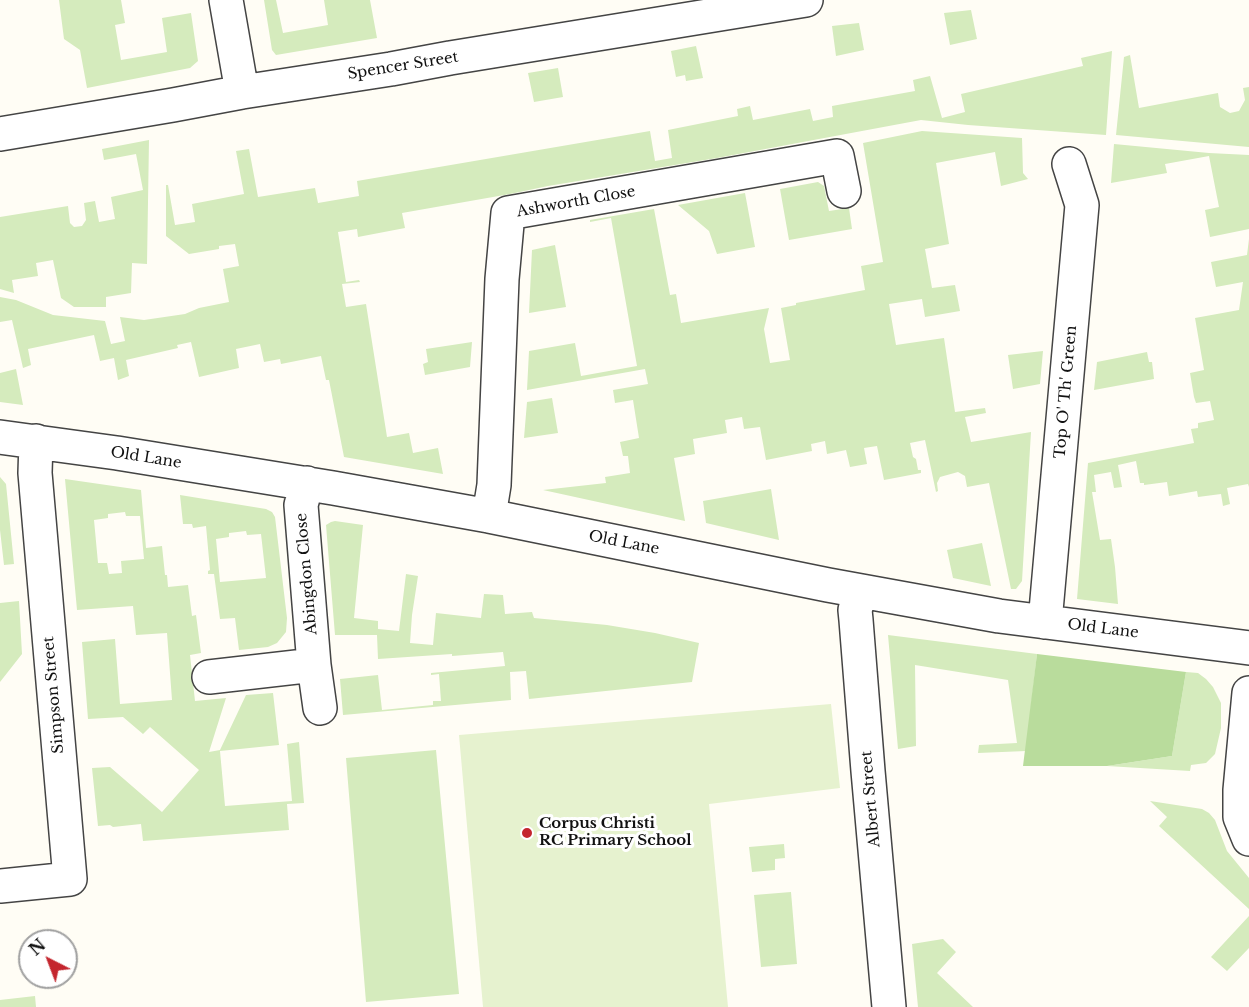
<!DOCTYPE html>
<style>
body{margin:0}
#map{position:relative;width:1249px;height:1007px;overflow:hidden;background:#fffdf5;font-family:"Libre Baskerville",serif}
canvas{display:block}
.north{position:absolute;left:18px;top:929px;width:60px;height:60px;box-sizing:border-box;background:#fff;border:2px solid #a0a0a0;border-radius:50%;rotate:318deg;font-size:16px;font-weight:700;line-height:24px;text-align:center;color:#111}
.north::after{content:'';display:block;margin:auto;width:21px;height:27px;background:#c4262e;clip-path:polygon(50% 0,100% 100%,50% 72%,0 100%)}
</style>
<div id="map">
<canvas width="1249" height="1007"></canvas>
<div class="north">N</div>
</div>
<script>
const g = document.querySelector('canvas').getContext('2d');
g.lineJoin = 'round';
function fill(path, color) { g.fillStyle = color; g.fill(path, 'evenodd'); }
const toPath = rows => new Path2D(rows.map(r => 'M' + r).join(''));
function trace(path, color, width, dash) { g.strokeStyle = color; g.lineWidth = width; g.lineCap = dash ? 'butt' : 'round'; g.setLineDash(dash || []); g.stroke(path); }
function write(font, color, halo, rows, align = 'center') {
  g.font = font + ' "Libre Baskerville",serif'; g.lineWidth = 6; g.setLineDash([]); g.textBaseline = 'middle'; g.strokeStyle = halo; g.fillStyle = color; for (const [text, x, y, turn = 0] of rows) {
    g.save(); g.translate(x, y); g.rotate((+turn || 0) * Math.PI / 180); g.textAlign = isNaN(turn) ? turn : align; if (halo) g.strokeText(text, 0, 0); g.fillText(text, 0, 0); g.restore();
  }
}
fill(toPath([
 [59,0,121,0,125,23,115,25,121,60,167,52,162,18,191,13,198,61,190,68,87,88,80,50,64,39],
 [264,0,276,0,283,33,328,25,324,0,370,0,377,38,276,55,272,50],
 [971,10,977,39,950,45,944,13],
 [859,23,864,50,836,56,832,26],
 [696,46,703,78,686,81,685,75,676,77,671,51],
 [1112,51,1106,135,968,125,921,120,717,158,548,186,510,194,402,213,405,228,358,237,357,229,338,232,346,282,359,280,360,282,342,284,346,307,366,304,387,437,409,433,413,453,438,448,443,474,344,457,329,380,326,380,321,356,281,364,280,359,264,362,260,344,236,349,239,368,199,377,191,342,177,345,178,348,126,360,129,376,118,380,114,358,100,361,94,335,28,349,31,365,23,368,12,320,0,322,0,297,16,300,53,315,105,321,111,344,125,341,120,317,144,320,185,314,199,308,229,302,223,269,239,266,235,244,219,246,219,249,189,254,166,236,166,185,168,185,175,225,195,222,192,204,244,194,236,151,249,149,258,197,315,188,318,203,359,196,357,181,650,131,655,161,672,158,668,130,738,116,737,109,750,106,753,120,810,109,813,121,833,117,832,106,915,91,913,80,930,76,942,118,965,112,961,94,1083,66,1081,58],
 [1130,55,1139,108,1218,93,1220,107,1230,113,1239,111,1245,100,1243,88,1249,87,1249,147,1116,135,1124,57],
 [558,68,563,97,534,102,528,73],
 [922,131,1022,138,1023,173,1028,179,1001,186,995,152,936,163,949,244,925,249,932,288,955,285,960,311,925,317,922,299,889,304,896,345,944,338,955,412,985,408,986,413,965,417,971,442,1031,432,1022,581,1016,589,1011,589,989,483,967,487,965,476,958,472,940,477,937,483,938,491,936,492,925,440,910,443,913,457,916,459,918,470,921,470,921,473,884,480,877,446,864,448,867,464,850,467,846,450,827,454,825,441,811,444,812,451,766,460,760,427,744,429,742,417,725,420,727,433,693,439,695,454,674,458,685,521,543,490,606,483,605,477,630,473,628,456,623,456,620,442,639,438,633,400,615,403,613,390,648,384,645,369,527,390,529,351,575,343,581,376,637,366,611,218,590,222,590,220,654,209,670,295,676,294,681,323,769,308,764,329,770,363,790,360,781,308,796,305,796,303,865,290,861,266,883,262,863,143],
 [149,140,147,264,132,263,131,293,106,297,106,307,74,307,61,298,53,260,36,263,38,276,12,280,14,293,0,289,0,217,68,206,70,223,74,227,82,226,86,220,84,203,95,201,99,222,115,219,111,197,143,190,136,154,104,160,102,149],
 [1114,144,1209,153,1249,155,1249,229,1210,237,1205,210,1219,207,1209,156,1165,164,1167,173,1111,183],
 [818,182,824,186,829,211,849,208,852,229,789,240,780,189],
 [745,193,755,247,717,254,709,231,678,205],
 [1249,239,1249,487,1248,484,1227,488,1230,504,1223,506,1221,494,1198,497,1197,491,1169,496,1167,482,1144,485,1144,483,1140,483,1136,461,1118,465,1122,487,1114,488,1111,472,1094,475,1096,492,1092,492,1100,540,1111,539,1115,567,1118,604,1077,599,1088,463,1194,443,1191,429,1198,428,1198,423,1214,420,1210,401,1196,403,1194,397,1190,373,1204,370,1195,318,1239,310,1243,282,1216,287,1211,262,1247,255],
 [555,245,566,307,529,313,532,250],
 [472,342,470,367,425,375,423,364,428,362,426,349],
 [1043,351,1040,384,1013,389,1008,355],
 [1147,352,1149,362,1152,362,1154,379,1094,390,1097,362],
 [16,369,23,405,0,402,0,373],
 [552,398,558,433,524,438,527,402],
 [0,477,6,484,14,564,4,565,0,530],
 [65,479,141,490,146,548,162,546,165,575,167,575,168,587,188,585,192,616,196,615,201,653,190,655,195,701,226,698,209,752,220,750,246,695,273,693,279,745,220,751,225,806,292,801,287,744,299,742,304,803,287,804,289,830,143,841,141,824,113,827,110,825,98,826,92,768,110,767,162,812,199,770,150,727,143,734,123,717,88,719,82,642,115,639,120,704,172,700,167,633,136,635,133,606,77,610],
 [125,512,126,516,140,516,144,559,121,561,122,573,109,574,107,563,98,563,94,520,108,518,108,514],
 [771,489,779,540,706,523,703,501],
 [180,495,266,509,272,512,275,517,287,618,286,632,277,643,268,647,239,650,235,618,220,619,214,574,208,574,208,571,210,570,206,526,193,528,192,524,183,524],
 [246,531,247,535,261,534,266,578,220,582,216,539,229,537,229,533],
 [335,521,363,525,354,618,378,621,378,629,399,631,406,574,418,576,412,615,410,643,433,645,436,613,481,618,484,594,503,595,505,614,532,612,534,618,607,625,655,633,699,643,692,682,529,699,526,671,510,672,511,700,343,715,340,679,378,675,382,710,433,705,433,701,441,701,439,674,431,675,431,673,505,666,503,652,452,656,452,654,378,659,377,635,335,635,326,525,331,522],
 [982,543,991,586,953,578,947,550],
 [19,601,22,654,0,682,0,603],
 [888,635,1037,654,1026,751,978,753,979,745,1017,743,1008,680,915,665,916,746,898,749],
 [1186,672,1198,673,1206,679,1213,687,1221,703,1221,728,1215,754,1206,763,1191,765,1190,771,1107,766,1172,756],
 [436,750,459,994,366,1002,346,758],
 [1150,801,1202,809,1209,813,1215,820,1227,851,1249,878,1249,909,1159,826,1167,817],
 [784,844,785,858,775,859,775,870,752,872,749,847],
 [791,892,797,964,761,967,754,895],
 [1249,916,1249,948,1227,971,1211,957],
 [943,939,956,952,937,973,973,1007,918,1007,912,944],
 [35,996,36,1007,0,1007,0,1000]
]), '#d5ebbd');
fill(toPath([
 [1037,654,1186,672,1172,756,1107,766,1023,766]
]), '#b9dc9c');
fill(toPath([
 [831,704,840,788,709,804,728,1007,483,1007,459,735]
]), '#e6f2cf');
const minor = toPath([
 [226,0,242,92],
 [0,134,173,105,242,92,391,69,450,58,806,0],
 [0,437,117,453,333,488,489,516,828,585,999,616,1249,648],
 [307,483,301,505,314,665,320,708],
 [489,516,494,485,502,279,508,213,837,156,844,191],
 [861,591,855,610,856,620,868,771,889,1007],
 [1045,622,1082,205,1069,164],
 [209,677,314,665],
 [1249,693,1240,790,1240,817,1249,839],
 [0,886,70,879,35,473,36,441]
]);
trace(minor, '#444', 36);
trace(minor, '#fff', 33);
for (const [x, y, r, color] of [
 [527,833,6,"#c4262e"]
]) { const dot = new Path2D(); dot.arc(x, y, r, 0, 2 * Math.PI); g.fillStyle = color; g.fill(dot); trace(dot, '#fff', 2); }
write('15px', '#111', '#fff', [
 ["Spencer Street",403,66,-9],
 ["Ashworth Close",576,202,-10],
 ["Top O' Th' Green",1066,392,-85],
 ["Old Lane",146,458,9],
 ["Old Lane",624,543,11],
 ["Abingdon Close",307,574,-95],
 ["Old Lane",1103,629,7],
 ["Simpson Street",54,695,-95],
 ["Albert Street",871,799,-95]
]);
write('bold 15px', '#111', '#fff', [
 ["Corpus Christi",539,824],
 ["RC Primary School",539,841]
], 'left');
</script>
